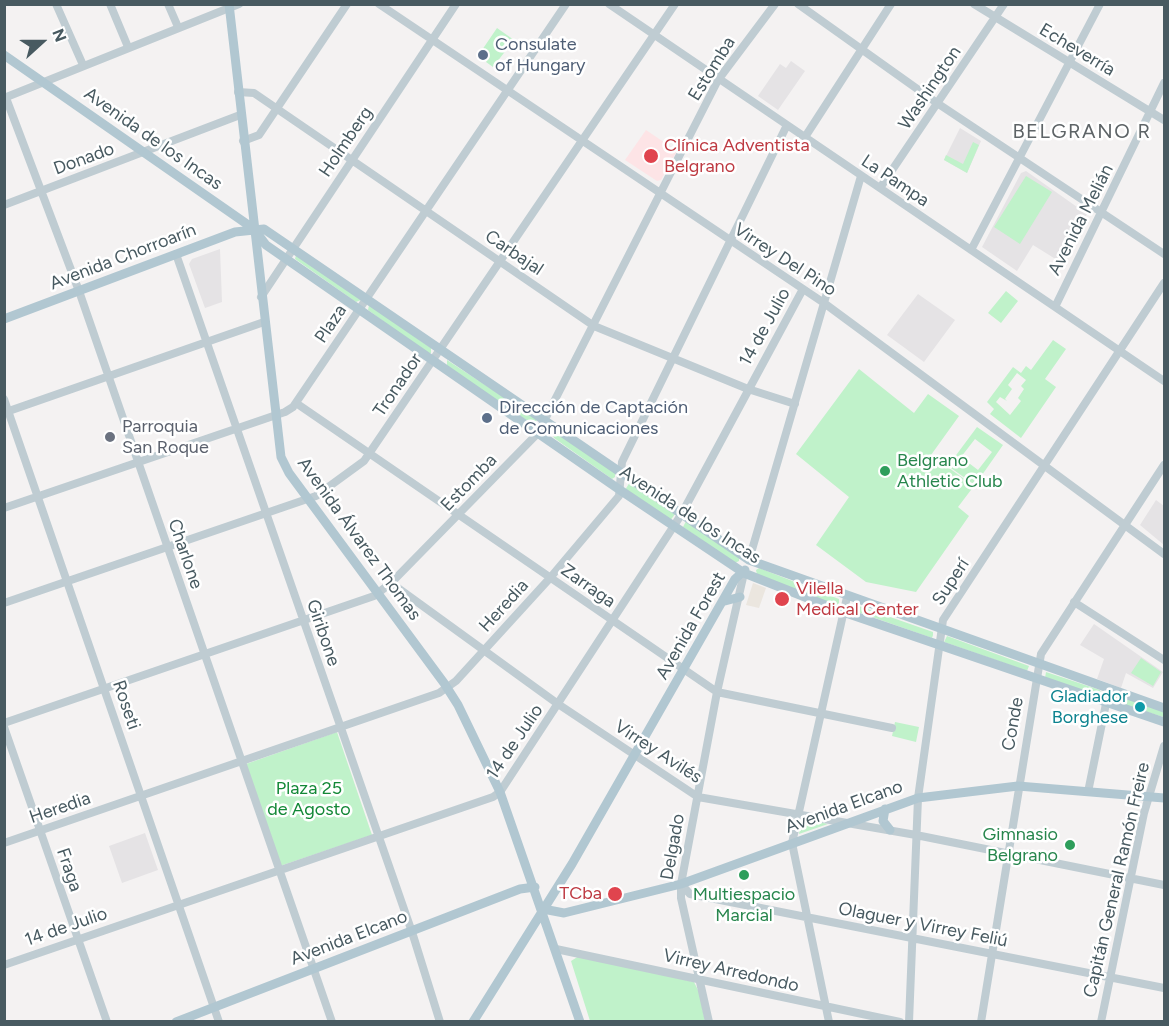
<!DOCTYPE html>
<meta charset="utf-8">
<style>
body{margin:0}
#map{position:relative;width:1169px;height:1026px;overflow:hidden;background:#f4f2f2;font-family:Figtree,sans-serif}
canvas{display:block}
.frame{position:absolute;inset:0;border:6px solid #485a61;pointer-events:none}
.north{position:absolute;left:12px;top:12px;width:60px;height:60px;-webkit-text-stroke:4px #fff;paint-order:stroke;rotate:69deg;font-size:16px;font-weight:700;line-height:24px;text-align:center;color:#485a61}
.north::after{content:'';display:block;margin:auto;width:21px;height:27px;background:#485a61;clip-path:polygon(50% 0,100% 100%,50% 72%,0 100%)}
</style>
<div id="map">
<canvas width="1169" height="1026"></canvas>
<div class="frame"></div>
<div class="north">N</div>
</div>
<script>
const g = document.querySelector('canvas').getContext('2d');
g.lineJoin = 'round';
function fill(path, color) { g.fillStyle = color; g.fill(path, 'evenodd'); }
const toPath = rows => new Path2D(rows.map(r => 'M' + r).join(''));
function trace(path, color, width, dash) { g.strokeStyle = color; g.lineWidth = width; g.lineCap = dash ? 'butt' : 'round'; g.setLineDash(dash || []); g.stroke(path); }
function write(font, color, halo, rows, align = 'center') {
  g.font = font + ' Figtree,sans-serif'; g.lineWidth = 5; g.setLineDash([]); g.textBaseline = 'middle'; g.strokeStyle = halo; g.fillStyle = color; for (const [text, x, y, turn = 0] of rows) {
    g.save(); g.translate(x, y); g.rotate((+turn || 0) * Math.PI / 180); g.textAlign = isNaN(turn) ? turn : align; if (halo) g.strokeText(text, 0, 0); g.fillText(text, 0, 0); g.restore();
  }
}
fill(toPath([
 [753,583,766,588,759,608,746,605]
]), '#ebe6df');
fill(toPath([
 [791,61,805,71,778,110,758,96,780,64,786,68],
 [960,128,981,141,967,173,944,160],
 [1026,171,1087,214,1062,263,1033,245,1017,271,982,247,1021,173],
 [220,249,222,302,205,308,189,264,192,259],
 [918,294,955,320,924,362,887,335],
 [1156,500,1164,506,1164,545,1140,525],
 [1094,624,1163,672,1153,688,1126,673,1121,688,1097,679,1104,659,1080,645],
 [145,833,158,870,122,883,109,846]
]), '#e5e3e5');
fill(toPath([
 [646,130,677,151,661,180,657,181,625,160]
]), '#fde4e6');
fill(toPath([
 [497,28,514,40,493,67,486,62,490,56,482,50],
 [973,142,979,145,967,173,944,160,946,155,963,164],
 [1026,176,1052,192,1020,244,994,227],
 [296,255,361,300,356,302,295,259],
 [1006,291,1018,301,1001,323,988,313],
 [369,305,431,348,431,353,428,354,368,310],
 [1053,340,1066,349,1045,379,1056,387,1021,438,990,414,994,409,987,402,1013,367,1021,373,1026,366,1031,370],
 [1017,373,1026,380,1021,386,1024,389,1018,398,1021,401,1010,415,996,402,1000,397,1007,401,1005,399,1012,389,1008,385],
 [447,360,537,419,536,422,532,424,447,366],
 [859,369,914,413,928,394,959,416,931,455,974,486,958,507,969,516,916,592,866,582,816,545,849,497,796,454],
 [977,427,1003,445,975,485,948,466],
 [975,439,992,452,978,470,961,457],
 [555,431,615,473,615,477,612,479,554,438,552,434],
 [630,482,675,514,670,521,625,490],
 [686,521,739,557,739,561,735,563,683,527],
 [759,568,839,599,839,603,836,606,757,575,756,570],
 [853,604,933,632,933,635,932,638,852,610],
 [947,636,1029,666,1027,671,944,642],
 [1141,658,1161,672,1153,686,1131,673],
 [1046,672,1100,690,1101,694,1098,697,1045,678],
 [1115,695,1163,710,1164,715,1163,717,1116,702,1112,699],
 [895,722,919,727,916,742,892,736],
 [337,732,372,835,280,866,246,764],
 [801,818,828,824,799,834],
 [579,956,694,982,699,992,705,1021,590,1021,571,961]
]), '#c0f2ca');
trace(toPath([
 [56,4,83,65],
 [110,4,128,47],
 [168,4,178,27],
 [379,4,824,303,1164,554],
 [609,4,1164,381],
 [798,4,937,103,1164,254],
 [974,4,1164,120],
 [238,92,254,93,594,326,748,389,795,404],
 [4,98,239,4],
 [6,98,79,291,332,1022],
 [805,137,891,4],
 [243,141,259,135,347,4],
 [880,188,1004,4],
 [4,205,240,115],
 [971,250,1100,4],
 [176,254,412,932,440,1022],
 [261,297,456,4],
 [1055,307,1164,83],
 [4,399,219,1022],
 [296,403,717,692,892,728],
 [6,412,264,322],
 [4,508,285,412,293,407,566,4],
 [749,560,861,176],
 [391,583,558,704,698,797,916,835,1164,885],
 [1074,602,1164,660],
 [4,603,316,496,364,461,675,4],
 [4,723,374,596,391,583,538,433,718,80,775,4],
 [4,727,107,1022],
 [1088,792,1109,689],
 [4,843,439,693,456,681,550,578,619,496,622,462,787,125],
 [681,884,690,894,1164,988],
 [556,949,900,1022],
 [4,965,493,797,500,792,681,515,803,289],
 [709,1022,681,898,681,884,717,692,744,573],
 [829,1022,792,843,847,597],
 [909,1022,918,798,943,620,1164,283],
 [981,1022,1041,654,1164,465],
 [1101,1022,1144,813,1164,746]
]), '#bfccd2', 8);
trace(toPath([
 [229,4,281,457,289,473,444,683,458,705,500,792,580,1022],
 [4,55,254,229,266,245,620,490,744,573,843,612,1164,722],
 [4,319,235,232,264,229,749,560,1164,708],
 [725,601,740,597],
 [885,809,883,821,890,830],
 [543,909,564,913,681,884,918,798,1018,786,1164,798],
 [176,1022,520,889,535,887],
 [473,1022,572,864,735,579,745,570]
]), '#b1c7d1', 9);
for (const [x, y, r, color] of [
 [483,55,6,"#5c6f8a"],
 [651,156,8,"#e0444e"],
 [487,418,6,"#5c6f8a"],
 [110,437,6,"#6b7280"],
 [885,471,6,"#2e9e5b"],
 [782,599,8,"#e0444e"],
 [1140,707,6,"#0f9aa8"],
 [1070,845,6,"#2e9e5b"],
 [744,875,6,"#2e9e5b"],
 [615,894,8,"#e0444e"]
]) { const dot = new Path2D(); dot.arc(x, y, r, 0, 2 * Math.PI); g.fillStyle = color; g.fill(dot); trace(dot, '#fff', 2); }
write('18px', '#4e5e75', '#fff', [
 ["Consulate",495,45],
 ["of Hungary",495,66],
 ["Dirección de Captación",499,408],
 ["de Comunicaciones",499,429]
], 'left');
write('18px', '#485a61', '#fff', [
 ["Echeverría",1077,50,31],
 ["Estomba",712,69,-58],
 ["Washington",930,88,-56],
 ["Avenida de los Incas",153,139,35],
 ["Holmberg",346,142,-56],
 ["Donado",84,159,-20],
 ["La Pampa",895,181,34],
 ["Avenida Melián",1081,220,-63],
 ["Carbajal",514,253,34],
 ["Avenida Chorroarín",123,257,-21],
 ["Virrey Del Pino",785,260,33],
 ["Plaza",331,324,-56],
 ["14 de Julio",765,327,-61],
 ["Tronador",398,385,-56],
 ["Estomba",469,483,-46],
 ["Avenida de los Incas",690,515,33],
 ["Avenida Álvarez Thomas",359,539,54],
 ["Charlone",185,554,71],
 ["Superí",951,582,-57],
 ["Zarraga",588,586,35],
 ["Heredia",504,606,-48],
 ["Avenida Forest",691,626,-60],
 ["Giribone",323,633,71],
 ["Roseti",126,705,71],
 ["Conde",1013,724,-80],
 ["14 de Julio",515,742,-56],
 ["Virrey Avilés",658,752,33],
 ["Avenida Elcano",844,807,-20],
 ["Heredia",60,808,-19],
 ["Delgado",673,847,-80],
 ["Fraga",69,870,71],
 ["Capitán General Ramón Freire",1117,880,-77],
 ["Olaguer y Virrey Feliú",923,925,11],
 ["14 de Julio",66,927,-19],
 ["Avenida Elcano",349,938,-21],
 ["Virrey Arredondo",731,971,13]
]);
write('18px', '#be3a42', '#fff', [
 ["Clínica Adventista",664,146],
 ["Belgrano",664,167],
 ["Vilella",796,589],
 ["Medical Center",796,610],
 ["TCba",602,894,"right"]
], 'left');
write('18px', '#5b616d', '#fff', [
 ["Parroquia",122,427],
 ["San Roque",122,448]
], 'left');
write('18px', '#27864d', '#fff', [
 ["Belgrano",897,461],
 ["Athletic Club",897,482],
 ["Gimnasio",1058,835,"right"],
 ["Belgrano",1058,856,"right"],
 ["Multiespacio",744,895,"center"],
 ["Marcial",744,916,"center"]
], 'left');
write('18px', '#0d838f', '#fff', [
 ["Gladiador",1128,697],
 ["Borghese",1128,718]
], 'right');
write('18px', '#138837', '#fff', [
 ["Plaza 25",309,789],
 ["de Agosto",309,810]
]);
g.letterSpacing = '1.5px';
write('20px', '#5e6467', '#fff', [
 ["BELGRANO R",1082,132]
]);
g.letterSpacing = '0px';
</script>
